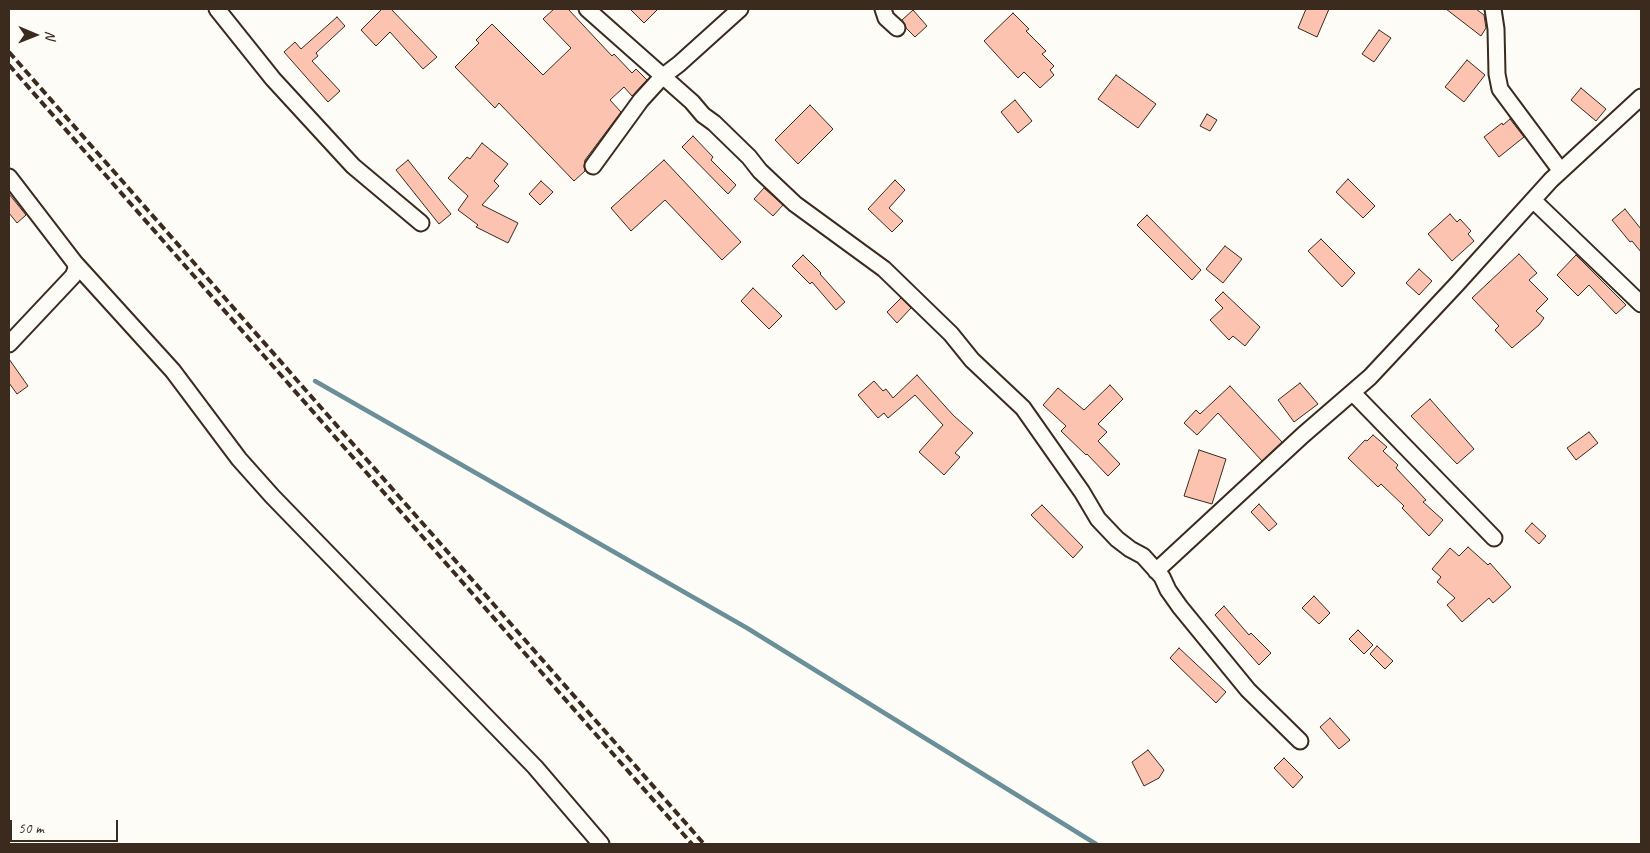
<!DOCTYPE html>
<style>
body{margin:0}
#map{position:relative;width:1650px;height:853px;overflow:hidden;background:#fdfcf7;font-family:Caveat,sans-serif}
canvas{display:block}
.frame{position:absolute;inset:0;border:10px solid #3b2a1e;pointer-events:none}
.north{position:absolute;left:10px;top:10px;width:50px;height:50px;-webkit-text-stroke:4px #fdfcf7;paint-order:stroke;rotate:91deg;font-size:14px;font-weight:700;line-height:20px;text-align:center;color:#3b2a1e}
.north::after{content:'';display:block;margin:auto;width:18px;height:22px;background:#3b2a1e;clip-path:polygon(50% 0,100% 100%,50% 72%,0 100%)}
.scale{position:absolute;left:10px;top:820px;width:108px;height:22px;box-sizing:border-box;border:2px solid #3b2a1e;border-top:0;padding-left:6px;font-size:15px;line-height:18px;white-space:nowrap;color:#3b2a1e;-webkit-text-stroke:4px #fdfcf7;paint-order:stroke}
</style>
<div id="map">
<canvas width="1650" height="853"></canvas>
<div class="frame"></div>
<div class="north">N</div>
<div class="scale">50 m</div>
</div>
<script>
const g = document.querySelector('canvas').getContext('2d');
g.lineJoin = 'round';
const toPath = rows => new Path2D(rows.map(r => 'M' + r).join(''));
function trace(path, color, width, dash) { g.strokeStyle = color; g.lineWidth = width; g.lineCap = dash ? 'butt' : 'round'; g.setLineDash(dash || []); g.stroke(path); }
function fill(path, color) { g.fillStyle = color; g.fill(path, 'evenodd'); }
trace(toPath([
 [315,381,747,628,1096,844]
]), '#6a8f99', 4.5);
const building = toPath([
 [382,9,391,9,437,57,423,69,390,32,376,46,361,30,382,9],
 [554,9,568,9,612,56,614,54,632,73,636,69,647,80,632,96,624,87,610,100,621,112,585,160,584,166,585,171,574,181,499,103,495,108,455,67,479,43,476,40,492,24,543,75,571,48,543,19,554,9],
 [630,9,658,9,644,23,630,9],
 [1306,9,1329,9,1317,37,1298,28,1306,9],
 [1446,9,1476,9,1484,15,1486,28,1481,36,1446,9],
 [913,10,927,26,915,37,906,28,902,20,913,10],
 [1013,13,1029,29,1026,31,1046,51,1042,54,1054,66,1050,70,1054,75,1040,88,1024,72,1018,78,984,41,1013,13],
 [337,17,345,26,316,53,318,56,312,61,340,91,328,102,284,52,295,42,301,49,337,17],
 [1379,30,1391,38,1374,62,1362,54,1379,30],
 [1467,60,1485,75,1464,102,1445,87,1467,60],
 [1116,75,1156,104,1138,128,1098,99,1116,75],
 [1581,88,1606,109,1596,121,1571,100,1581,88],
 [1015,100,1032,121,1018,133,1001,112,1015,100],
 [810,105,833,129,798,164,775,140,810,105],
 [1207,114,1217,120,1210,131,1200,126,1207,114],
 [1510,119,1524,137,1499,157,1484,137,1502,123,1503,125,1510,119],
 [693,136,713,157,711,160,736,185,728,194,682,147,693,136],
 [482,143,508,164,494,181,499,186,482,205,518,223,508,243,476,227,478,225,458,210,468,196,448,178,467,157,470,159,482,143],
 [408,160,451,214,439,224,396,170,408,160],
 [664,160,741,242,722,260,665,200,631,231,611,208,664,160],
 [1348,179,1375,206,1363,218,1336,192,1348,179],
 [895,180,905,190,889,208,903,221,892,232,868,209,895,180],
 [541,181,553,192,540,205,529,194,541,181],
 [764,188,783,205,773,216,754,199,764,188],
 [9,194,26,215,17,223,9,213,9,194],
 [1625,209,1641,229,1641,252,1632,241,1630,242,1612,220,1625,209],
 [1450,214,1457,222,1460,219,1471,231,1468,234,1474,241,1452,261,1428,234,1450,214],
 [1147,215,1201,270,1192,280,1137,225,1147,215],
 [1321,239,1355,273,1342,287,1308,251,1321,239],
 [1225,246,1242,259,1223,283,1206,269,1225,246],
 [1519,254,1537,273,1529,280,1548,299,1536,311,1544,318,1539,325,1512,348,1495,330,1499,326,1472,298,1519,254],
 [803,255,821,273,820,274,845,302,836,310,812,282,810,284,792,266,803,255],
 [1576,255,1626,305,1616,314,1589,285,1578,296,1557,275,1576,255],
 [1419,269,1432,281,1419,295,1406,283,1419,269],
 [753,288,782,316,769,329,741,301,753,288],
 [1223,292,1260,327,1245,346,1233,336,1229,340,1210,320,1223,308,1215,300,1223,292],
 [901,298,911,308,897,323,887,312,901,298],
 [9,359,28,386,17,394,9,383,9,359],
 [917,375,953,415,973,433,955,453,960,457,944,475,919,452,943,425,915,395,888,418,884,413,878,418,858,395,874,381,883,391,886,389,893,398,917,375],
 [1300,383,1318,404,1294,422,1278,400,1300,383],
 [1110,385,1123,399,1098,424,1107,432,1098,441,1120,464,1108,476,1087,454,1086,455,1061,431,1066,426,1043,405,1058,388,1084,410,1110,385],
 [1230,386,1282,442,1262,461,1218,413,1197,435,1184,423,1196,410,1200,414,1230,386],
 [1430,399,1474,449,1457,464,1411,416,1430,399],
 [1589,432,1598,443,1576,460,1567,448,1589,432],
 [1373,435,1387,447,1383,451,1398,465,1396,468,1426,500,1423,502,1443,520,1429,536,1402,508,1404,506,1381,484,1378,487,1348,458,1365,440,1367,441,1373,435],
 [1199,450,1226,459,1212,504,1184,496,1199,450],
 [1259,504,1277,524,1269,531,1251,512,1259,504],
 [1042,505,1083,547,1073,558,1031,515,1042,505],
 [1532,523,1546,536,1539,544,1525,531,1532,523],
 [1468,547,1488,565,1490,563,1511,587,1493,603,1489,598,1462,622,1447,605,1455,598,1437,582,1441,577,1432,569,1450,548,1459,556,1468,547],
 [1314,596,1330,613,1319,624,1302,608,1314,596],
 [1224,606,1249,635,1251,633,1271,653,1259,665,1215,615,1224,606],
 [1358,630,1373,645,1364,654,1349,639,1358,630],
 [1377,646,1393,661,1385,669,1370,654,1377,646],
 [1179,648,1226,692,1216,703,1170,658,1179,648],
 [1330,718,1350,740,1339,749,1320,727,1330,718],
 [1148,750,1164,770,1159,778,1144,786,1132,762,1148,750],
 [1284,758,1303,777,1293,788,1274,768,1284,758]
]);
fill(building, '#fcc3b1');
trace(building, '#3b2a1e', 1);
const minor = toPath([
 [217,9,273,79,353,166,421,223],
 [587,9,692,102,703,115,714,123,749,157,760,171,795,204,884,269,951,334,972,360,1023,408,1082,492,1098,519,1117,539,1130,549,1143,556,1162,577,1168,590,1180,607,1248,690,1300,741],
 [883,9,886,18,897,28],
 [1493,9,1496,29,1497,74,1500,89,1561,171],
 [593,166,641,100,662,77,679,64,740,9],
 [9,177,75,263,173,371,239,459,272,496,535,767,601,844],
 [1533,200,1641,304],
 [9,344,73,276,76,269,75,263],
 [1353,393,1494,538],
 [1156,571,1303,435,1370,377,1457,284,1551,180,1641,97]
]);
trace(minor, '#3b2a1e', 19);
trace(minor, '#fdfcf7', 15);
trace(toPath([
 [9,52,704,844],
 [9,65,692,844]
]), '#3b2a1e', 4, [8, 4]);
</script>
